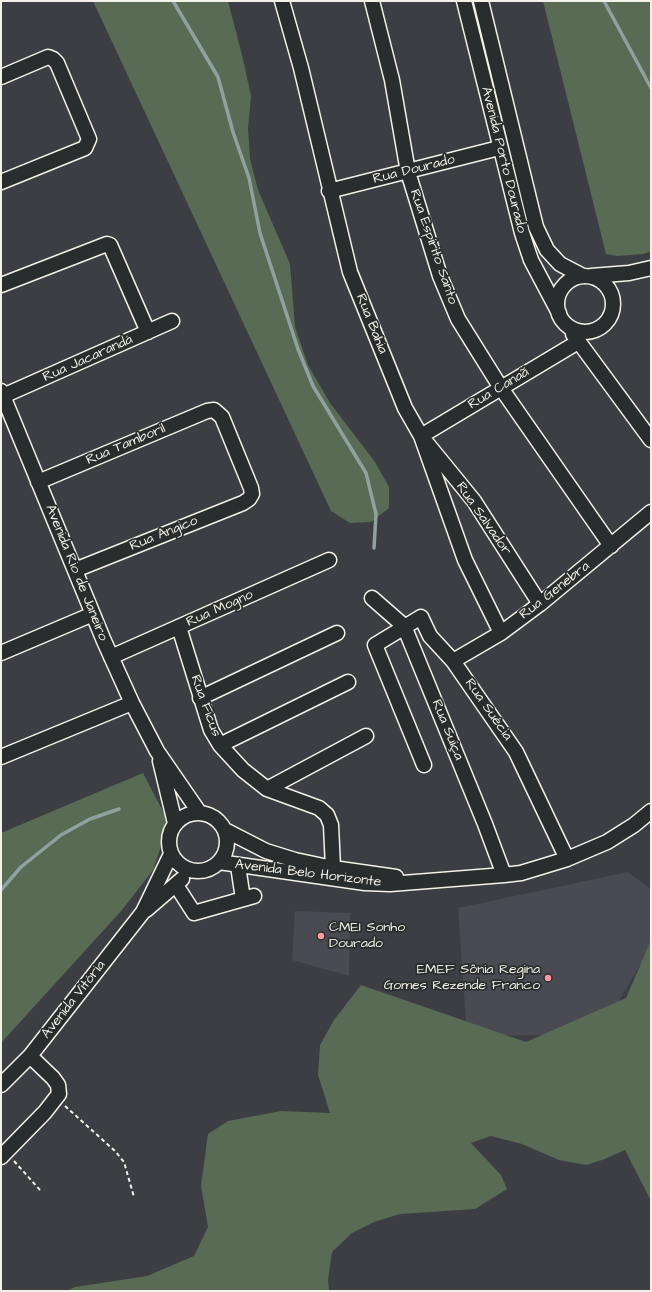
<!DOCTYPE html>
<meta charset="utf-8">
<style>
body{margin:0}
#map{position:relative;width:652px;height:1292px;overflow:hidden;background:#3c3e43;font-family:"Architects Daughter",sans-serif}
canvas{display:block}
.frame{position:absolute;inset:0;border:2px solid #f4f1e8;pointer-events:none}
</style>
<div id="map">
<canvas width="652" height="1292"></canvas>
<div class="frame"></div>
</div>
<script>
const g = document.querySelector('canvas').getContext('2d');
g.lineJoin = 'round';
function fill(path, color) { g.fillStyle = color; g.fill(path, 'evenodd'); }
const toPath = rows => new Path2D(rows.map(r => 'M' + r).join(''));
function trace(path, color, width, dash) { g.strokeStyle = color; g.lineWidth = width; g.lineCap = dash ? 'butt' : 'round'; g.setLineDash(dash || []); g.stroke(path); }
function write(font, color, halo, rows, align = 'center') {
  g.font = font + ' "Architects Daughter",sans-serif'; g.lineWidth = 3.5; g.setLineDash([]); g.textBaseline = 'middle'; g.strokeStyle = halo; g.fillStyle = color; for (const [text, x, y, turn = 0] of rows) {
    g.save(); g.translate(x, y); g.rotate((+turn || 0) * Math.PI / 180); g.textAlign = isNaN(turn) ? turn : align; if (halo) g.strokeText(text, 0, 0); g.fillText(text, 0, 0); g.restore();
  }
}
fill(toPath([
 [628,872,651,889,651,946,613,1011,542,1035,467,1036,458,908],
 [295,911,350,913,349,976,292,960]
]), '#494a52');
fill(toPath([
 [93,1,228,1,243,59,251,96,248,128,250,159,258,190,290,264,295,327,308,365,330,403,375,462,389,487,389,508,371,522,350,523,331,511],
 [543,1,651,1,651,251,643,254,617,256,606,254],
 [143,773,169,823,153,870,122,910,1,1043,1,833],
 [651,940,651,1201,625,1150,605,1159,586,1165,559,1160,522,1144,491,1136,471,1143,501,1175,507,1189,475,1209,400,1214,374,1222,352,1233,332,1252,328,1280,329,1291,66,1291,75,1287,147,1276,194,1256,208,1227,201,1186,208,1134,228,1121,281,1111,330,1113,318,1075,320,1045,334,1020,361,985,526,1042,626,998]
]), '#596b55');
trace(toPath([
 [173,1,218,77,233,132,249,178,260,233,298,349,313,386,366,473,376,514,374,548],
 [604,1,651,88],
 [1,890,21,867,61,835,90,819,119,809]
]), '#90a19f', 3.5);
const minor = toPath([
 [282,1,301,68,350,272,405,408,421,436,465,560,501,633],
 [372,1,392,80,408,172,440,276,458,319,501,388,611,546],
 [464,1,522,233,531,260,559,313],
 [481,1,536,227,547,250,560,264,583,276],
 [1,77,48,57,53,59,57,63,89,139,85,148,1,182],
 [329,191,499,148],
 '557 304a28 28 0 1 1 56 0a28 28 0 1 1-56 0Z',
 [591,276,629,273,651,268],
 [1,285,107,244,110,245,148,332],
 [573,334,651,440],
 [1,391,104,641,132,703,157,751,199,812],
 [3,396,172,321],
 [38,482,207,411,214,410,222,417,251,488,252,494,249,499,243,503,75,570],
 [372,598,404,626,485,824,504,875],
 [540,604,474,501,421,436,578,342],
 [179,627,211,730,220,745,243,770,267,789,319,808,327,815,331,825,333,868],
 [1,653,93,614],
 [111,657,329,560],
 [453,661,501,633,540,604,651,512],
 [200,698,337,633],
 [220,745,348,682],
 [1,757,132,703],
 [160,761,175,823],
 [424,765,375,645,421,617,430,636,453,661,516,752,567,859],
 [267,789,366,736],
 '169 842a29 29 0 1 1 58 0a29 29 0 1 1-58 0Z',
 [225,830,266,851,295,860,333,868,396,877],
 [219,862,365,883,390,884,504,875,521,873,567,859,607,842,634,825,651,811],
 [238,866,243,899],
 [176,885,194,913,254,896],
 [146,910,182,879],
 [1,1085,30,1056,143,912,171,854],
 [1,1157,45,1112,59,1094,58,1085,53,1078,30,1056]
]);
trace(minor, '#f4f1e8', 17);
trace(toPath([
 [65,1106,115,1151,124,1162,134,1197],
 [14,1161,40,1190]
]), '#f4f1e8', 2, [4, 3]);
trace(minor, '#2a2d2e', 14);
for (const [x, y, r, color] of [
 [321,936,4,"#ff9aa2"],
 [548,978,4,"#ff9aa2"]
]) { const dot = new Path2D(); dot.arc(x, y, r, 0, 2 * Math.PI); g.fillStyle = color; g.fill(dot); trace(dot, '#2a2d2e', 1.5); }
write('14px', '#f4f1e8', '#2a2d2e', [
 ["Avenida Porto Dourado",503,160,76],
 ["Rua Dourado",414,170,-14],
 ["Rua Espírito Santo",433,247,71],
 ["Rua Bahia",371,324,68],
 ["Rua Jacarandá",88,359,-24],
 ["Rua Canaã",499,389,-31],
 ["Rua Tamboril",126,445,-23],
 ["Rua Salvador",483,519,55],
 ["Rua Angico",164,534,-22],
 ["Avenida Rio de Janeiro",76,573,68],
 ["Rua Genebra",555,591,-38],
 ["Rua Mogno",220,609,-24],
 ["Rua Ficus",205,706,70],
 ["Rua Suécia",488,710,55],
 ["Rua Suíça",447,730,68],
 ["Avenida Belo Horizonte",308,874,7],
 ["Avenida Vitória",74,1000,-52]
]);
write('14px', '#f4f1e8', '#2a2d2e', [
 ["CMEI Sonho",329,928],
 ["Dourado",329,944],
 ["EMEF Sônia Regina",540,970,"right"],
 ["Gomes Rezende Franco",540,986,"right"]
], 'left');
</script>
